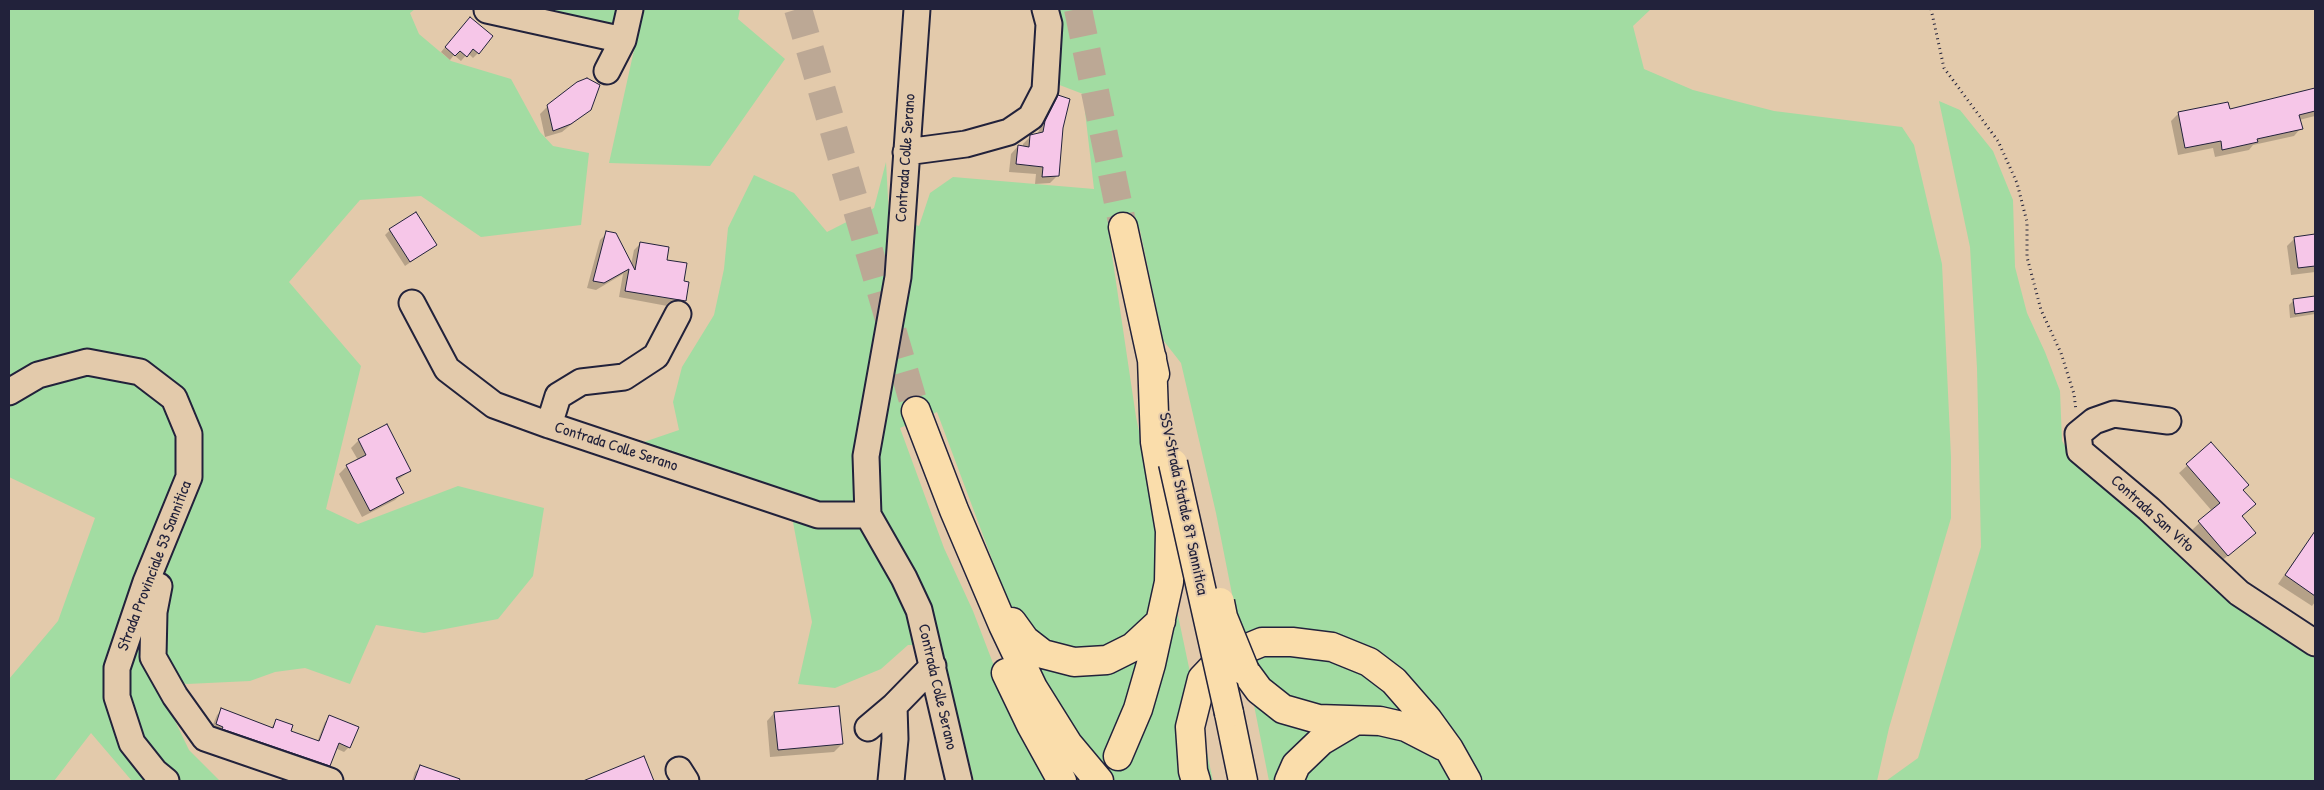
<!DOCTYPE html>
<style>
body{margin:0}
#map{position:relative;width:2324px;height:790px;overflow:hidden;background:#e3caab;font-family:"Patrick Hand",sans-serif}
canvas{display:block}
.frame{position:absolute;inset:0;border:10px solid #22223b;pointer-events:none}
</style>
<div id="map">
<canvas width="2324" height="790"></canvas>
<div class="frame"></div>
</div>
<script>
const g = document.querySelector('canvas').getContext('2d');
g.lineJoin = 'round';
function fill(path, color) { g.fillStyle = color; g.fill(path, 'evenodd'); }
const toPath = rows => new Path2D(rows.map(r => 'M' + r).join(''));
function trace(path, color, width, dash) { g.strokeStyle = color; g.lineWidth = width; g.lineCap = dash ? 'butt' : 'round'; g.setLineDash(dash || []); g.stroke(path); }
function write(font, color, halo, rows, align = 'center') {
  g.font = font + ' "Patrick Hand",sans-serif'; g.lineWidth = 4; g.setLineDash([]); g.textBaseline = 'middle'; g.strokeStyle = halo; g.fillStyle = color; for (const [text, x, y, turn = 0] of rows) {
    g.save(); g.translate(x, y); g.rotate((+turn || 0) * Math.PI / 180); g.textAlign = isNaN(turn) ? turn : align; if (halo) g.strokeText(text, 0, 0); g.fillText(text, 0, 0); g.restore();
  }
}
fill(toPath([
 [9,9,415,9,410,13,419,34,451,61,511,79,540,132,553,146,589,153,581,225,481,237,421,196,360,200,289,282,361,366,326,509,358,524,458,486,544,508,533,576,498,619,424,633,376,625,350,684,305,668,275,672,250,681,187,684,153,675,189,750,220,781,132,781,91,733,54,781,9,781,9,679,58,621,95,518,9,477],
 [523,9,740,9,738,19,785,59,710,166,609,163,638,32],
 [1057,9,1651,9,1633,26,1644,69,1693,90,1774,111,1902,127,1914,145,1942,264,1951,457,1951,518,1889,728,1877,781,1269,781,1216,513,1181,363,1163,340,1140,230,1131,218,1108,228,1136,417,1213,781,1112,781,1042,693,937,412,900,428,944,548,973,611,996,671,1051,781,974,781,940,645,908,645,881,669,835,688,798,684,812,622,788,496,638,444,679,430,673,402,682,367,714,315,724,269,728,228,754,175,794,193,827,232,874,208,886,162,889,216,919,226,930,193,953,177,1094,189,1083,94,1057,84,1060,47],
 [1939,101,1960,110,1993,151,2013,200,2015,267,2027,313,2045,352,2060,391,2062,441,2076,463,2144,518,2173,551,2212,588,2230,601,2315,651,2315,781,1886,781,1918,758,1981,547,1977,368,1970,247]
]), '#a2dca2');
fill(toPath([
 [465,23,478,53,473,58,468,53,461,61,454,55,450,60,441,52],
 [2315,90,2315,116,2299,120,2301,128,2294,136,2253,145,2249,150,2215,157,2213,148,2178,155,2171,121,2179,113,2229,111],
 [1059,96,1061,127,1057,176,1050,183,1035,184,1036,174,1009,172,1011,154,1018,146,1023,147,1023,144,1031,136,1037,135,1051,104],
 [548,106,590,109,562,132,545,137,540,114],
 [390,230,435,245,405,266,385,235],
 [607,233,631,265,634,250,641,243,666,261,685,301,678,308,619,297,623,274,596,290,587,288,600,240],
 [2315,235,2315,272,2291,275,2287,246,2295,238],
 [2315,297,2315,314,2290,318,2289,305,2294,300],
 [359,440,410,471,396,481,402,493,395,500,362,517,339,474,347,466,358,460,351,448],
 [2211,444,2242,490,2240,516,2247,540,2219,563,2192,530,2212,511,2179,473],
 [2315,531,2315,602,2312,606,2278,584],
 [222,710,271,728,277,720,289,732,317,742,325,722,330,717,349,747,344,752,335,748,329,765,324,770,211,729,217,715],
 [774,713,842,744,834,752,770,757,767,721],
 [643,758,652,781,586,781,587,780],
 [420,767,455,779,454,781,412,781,415,772]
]), '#0003');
const building = toPath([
 [470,17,493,36,479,54,473,49,467,57,460,51,455,56,445,47,470,17],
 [587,78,600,85,591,110,571,124,553,131,547,105,577,82,587,78],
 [2315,88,2315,111,2299,115,2303,129,2257,139,2258,142,2222,150,2221,141,2185,148,2178,112,2228,102,2230,109,2315,88],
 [1058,95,1070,99,1063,128,1059,176,1042,177,1043,167,1016,164,1018,145,1029,147,1030,135,1043,132,1045,121,1058,95],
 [416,212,437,245,410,262,389,229,416,212],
 [606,231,616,233,635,270,640,242,669,247,667,260,687,263,684,281,689,282,686,301,625,291,629,269,604,283,593,281,606,231],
 [2315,234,2315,266,2298,268,2294,237,2315,234],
 [2315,296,2315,311,2295,314,2293,299,2315,296],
 [387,424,411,471,396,478,404,493,370,511,346,465,366,455,358,439,387,424],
 [2211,442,2249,485,2243,490,2256,504,2242,516,2256,533,2228,556,2198,521,2220,503,2186,464,2211,442],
 [2315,531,2315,596,2285,575,2315,531],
 [839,706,843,744,778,750,774,712,839,706],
 [221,708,273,728,276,719,293,725,291,731,319,741,329,715,359,727,350,748,339,743,330,766,222,729,223,727,216,724,221,708],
 [644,756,654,781,583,781,644,756],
 [420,765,460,779,459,781,414,781,420,765]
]);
fill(building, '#f6c6e8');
trace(building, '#22223b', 1);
trace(toPath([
 [798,9,916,411],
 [1078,9,1123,227]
]), '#bca895', 28, [28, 14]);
const minor = toPath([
 [917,9,898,277,866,456,868,515,904,578,919,610,959,781],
 [487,10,623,40],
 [607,71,623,40,630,9],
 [906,152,966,144,1009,132,1031,117,1045,90,1049,24,1045,9],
 [412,303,447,369,494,405,549,425,818,515,868,515],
 [9,392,38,375,87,362,140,372,174,398,189,434,189,477,146,582,117,668,117,697,132,743,155,772,166,781],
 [2168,421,2114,414,2094,421,2078,434,2080,451,2149,509,2239,593,2315,643],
 [549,425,558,396,581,382,624,377,656,356,678,314],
 [153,584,159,586,154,612,153,657,175,696,205,738,330,781],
 [868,728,894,706,933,666],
 [679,770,686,781],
 [891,781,895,739,894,706]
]);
const major = toPath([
 [1123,227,1155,374],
 [916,411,954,510,1003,625,1033,688,1068,744,1099,781],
 [1012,622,1025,640,1043,654,1074,662,1107,660,1133,647,1161,621],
 [1245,671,1259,690,1283,709,1318,719,1380,721,1406,727,1443,746],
 [1006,673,1031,725,1062,781],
 [1229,713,1243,781],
 [1118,756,1138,709,1151,664,1169,582,1170,531,1155,442,1152,358],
 [1196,781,1193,771,1190,727,1202,679,1221,659,1262,642,1292,642,1332,647,1369,662,1394,681,1428,720,1449,749,1467,781],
 [1289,781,1296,765,1321,741,1353,722]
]);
trace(minor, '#22223b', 29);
trace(major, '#22223b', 31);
trace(toPath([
 [1931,9,1944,68,1998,141,2017,183,2027,222,2027,257,2041,310,2061,353,2074,394,2076,411]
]), '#22223b', 3, [1, 4]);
trace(minor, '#e3caab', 25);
trace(major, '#faddab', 28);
const majorBridge = toPath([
 [1173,463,1229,713],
 [1220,602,1223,617,1245,671]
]);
trace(majorBridge, '#22223b', 31, []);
trace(majorBridge, '#faddab', 28);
write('16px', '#22223b', '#e3caab', [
 ["Contrada Colle Serano",906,158,-86],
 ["Contrada Colle Serano",616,447,18],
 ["SSV Strada Statale 87 Sannitica",1183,504,78],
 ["Contrada San Vito",2152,514,42],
 ["Strada Provinciale 53 Sannitica",155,566,-69],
 ["Contrada Colle Serano",937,687,77]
]);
</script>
